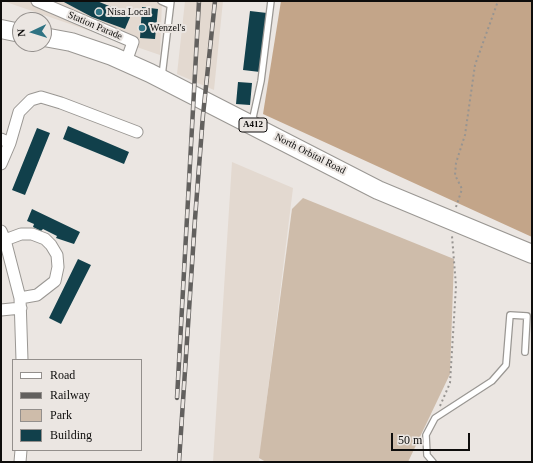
<!DOCTYPE html>
<style>
body{margin:0}
#map{position:relative;width:533px;height:463px;overflow:hidden;background:#ebe6e2;font-family:"Times New Roman",serif}
canvas{display:block}
.frame{position:absolute;inset:0;border:2px solid #0e0d0c;pointer-events:none}
.legend{position:absolute;left:12px;top:359px;width:130px;height:92px;box-sizing:border-box;background:#ebe6e2;border:1px solid #938f8c;margin:0;padding:5px 7px;list-style:none;font-size:12px;color:#0e0d0c}
.legend li{display:flex;align-items:center;gap:8px;height:20px}
.legend b{width:20px;border:1px solid #938f8c}
.north{position:absolute;left:12px;top:12px;width:40px;height:40px;box-sizing:border-box;background:#ebe6e2;border:1px solid #938f8c;border-radius:50%;rotate:266deg;font-size:11px;font-weight:700;line-height:16px;text-align:center;color:#0e0d0c}
.north::after{content:'';display:block;margin:auto;width:14px;height:18px;background:#2f7383;clip-path:polygon(50% 0,100% 100%,50% 72%,0 100%)}
.scale{position:absolute;left:391px;top:433px;width:79px;height:18px;box-sizing:border-box;border:2px solid #0e0d0c;border-top:0;padding-left:5px;font-size:12px;line-height:14px;white-space:nowrap;color:#0e0d0c;-webkit-text-stroke:3px #ebe6e2;paint-order:stroke}
</style>
<div id="map">
<canvas width="533" height="463"></canvas>
<div class="frame"></div>
<ul class="legend">
<li><b style="height:5px;background:#fff"></b>Road</li>
<li><b style="height:5px;background:#62605e"></b>Railway</li>
<li><b style="height:11px;background:#cebcaa"></b>Park</li>
<li><b style="height:11px;background:#11404b"></b>Building</li>
</ul>
<div class="north">N</div>
<div class="scale">50 m</div>
</div>
<script>
const g = document.querySelector('canvas').getContext('2d');
g.lineJoin = 'round';
function fill(path, color) { g.fillStyle = color; g.fill(path, 'evenodd'); }
const toPath = rows => new Path2D(rows.map(r => 'M' + r).join(''));
function trace(path, color, width, dash) { g.strokeStyle = color; g.lineWidth = width; g.lineCap = dash ? 'butt' : 'round'; g.setLineDash(dash || []); g.stroke(path); }
function write(font, color, halo, rows, align = 'center') {
  g.font = font + ' "Times New Roman",serif'; g.lineWidth = 4; g.setLineDash([]); g.textBaseline = 'middle'; g.strokeStyle = halo; g.fillStyle = color; for (const [text, x, y, turn = 0] of rows) {
    g.save(); g.translate(x, y); g.rotate((+turn || 0) * Math.PI / 180); g.textAlign = isNaN(turn) ? turn : align; if (halo) g.strokeText(text, 0, 0); g.fillText(text, 0, 0); g.restore();
  }
}
fill(toPath([
 [6,1,162,1,160,55,6,2],
 [185,1,223,1,214,90,177,74],
 [232,162,293,188,259,462,213,462]
]), '#e3d9d0');
fill(toPath([
 [303,198,454,259,450,374,408,462,266,462,259,458,292,209]
]), '#cebcaa');
fill(toPath([
 [281,1,532,1,532,237,263,114]
]), '#c3a589');
fill(toPath([
 [62,1,97,1,131,15,125,29,92,17],
 [142,7,158,9,155,39,140,38],
 [250,11,267,13,260,72,243,70],
 [238,82,252,83,250,105,236,104],
 [68,126,129,152,124,164,63,139],
 [37,128,50,133,25,195,12,190],
 [32,209,80,232,74,244,56,238,57,236,43,229,41,231,33,227,34,224,27,221],
 [78,259,91,265,61,324,49,318]
]), '#11404b');
const lane = toPath([
 [161,1,170,5],
 [162,76,171,1],
 [252,122,261,81,271,1],
 [433,462,427,455,426,435,435,418,492,381,506,365,510,315,527,316,525,352]
]);
const street = toPath([
 [37,1,133,42,126,62],
 [1,139,10,143,1,164],
 [10,143,19,112,31,100,41,97,61,103,137,132],
 [1,231,5,240,20,298,22,360],
 [5,240,21,234,32,234,45,239,51,245,57,255,58,267,55,281,37,295,20,298],
 [1,310,21,308],
 [20,462,21,450]
]);
const primary = toPath([
 [1,29,20,33],
 [44,37,71,42,112,56,150,73,378,190,532,254]
]);
trace(lane, '#9a9793', 8);
trace(street, '#9a9793', 13);
trace(primary, '#9a9793', 20);
trace(toPath([
 [456,207,462,189,455,175,456,163,465,135,475,65,498,1],
 [440,406,450,383,456,286,452,236]
]), '#979491', 2, [2, 3]);
trace(lane, '#fff', 5.5);
trace(street, '#fff', 11);
trace(primary, '#fff', 18);
const rail = toPath([
 [177,398,199,1],
 [179,462,195,219,203,115,215,1]
]);
trace(rail, '#62605e', 4.5);
trace(rail, '#ebe6e2', 3, [9]);
for (const [x, y, r, color] of [
 [99,12,4,"#2f7383"],
 [142,28,4,"#2f7383"]
]) { const dot = new Path2D(); dot.arc(x, y, r, 0, 2 * Math.PI); g.fillStyle = color; g.fill(dot); trace(dot, '#ebe6e2', 1.5); }
for (const [x, y, w] of [
 [253,125,28]
]) { const box = new Path2D(); box.roundRect(x - w / 2, y - 7, w, 14, 3); g.fillStyle = '#ebe6e2'; g.fill(box); trace(box, '#0e0d0c', 1); }
write('bold 9px', '#0e0d0c', null, [
 ["A412",253,125]
]);
write('10px', '#0e0d0c', '#ebe6e2', [
 ["Nisa Local",107,12],
 ["Wenzel's",150,28]
], 'left');
write('10px', '#0e0d0c', '#ebe6e2', [
 ["Station Parade",95,26,23],
 ["North Orbital Road",310,154,27]
]);
</script>
